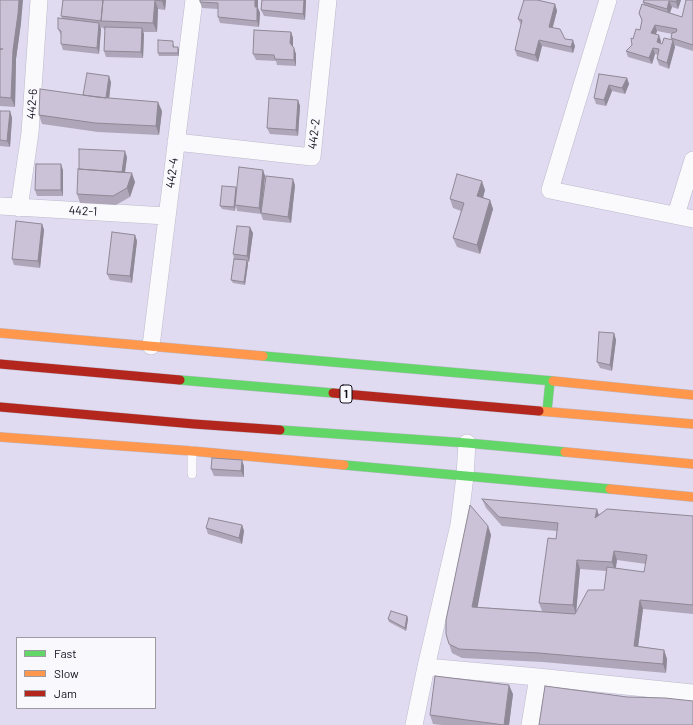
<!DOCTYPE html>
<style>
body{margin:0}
#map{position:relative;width:693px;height:725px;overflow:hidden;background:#e0dbf1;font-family:Barlow,sans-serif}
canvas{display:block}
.legend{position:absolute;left:16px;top:637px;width:140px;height:72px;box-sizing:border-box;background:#f9f8fc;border:1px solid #9d9aa2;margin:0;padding:5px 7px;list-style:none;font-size:12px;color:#120e1c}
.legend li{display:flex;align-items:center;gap:8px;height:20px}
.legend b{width:20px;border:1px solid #9d9aa2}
</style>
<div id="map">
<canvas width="693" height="725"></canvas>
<ul class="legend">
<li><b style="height:5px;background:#63d668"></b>Fast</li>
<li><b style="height:5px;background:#ff974d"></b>Slow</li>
<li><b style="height:5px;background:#b3261e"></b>Jam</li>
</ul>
</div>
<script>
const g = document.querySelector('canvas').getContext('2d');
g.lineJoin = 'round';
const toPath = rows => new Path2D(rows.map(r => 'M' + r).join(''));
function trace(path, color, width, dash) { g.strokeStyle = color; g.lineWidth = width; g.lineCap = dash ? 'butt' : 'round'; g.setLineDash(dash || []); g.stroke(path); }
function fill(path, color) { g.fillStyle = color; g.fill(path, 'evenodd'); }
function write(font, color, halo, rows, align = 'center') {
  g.font = font + ' Barlow,sans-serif'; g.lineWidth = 4; g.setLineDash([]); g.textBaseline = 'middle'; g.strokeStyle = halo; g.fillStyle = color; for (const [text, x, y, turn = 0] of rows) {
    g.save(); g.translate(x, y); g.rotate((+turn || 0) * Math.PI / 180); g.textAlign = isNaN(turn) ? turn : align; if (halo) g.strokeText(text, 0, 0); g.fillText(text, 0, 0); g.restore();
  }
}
const lane = toPath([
 [192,451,192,474]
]);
const street = toPath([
 [608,0,550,190,693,219],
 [176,142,312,157,328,0],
 [0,206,166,216],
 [19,208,30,133,39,0],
 [676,215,693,160],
 [151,346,194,0],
 [426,667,538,677,693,693],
 [414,725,426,667,459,525,465,476,467,443],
 [530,725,538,677]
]);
const fast = toPath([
 [263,356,553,381],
 [180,380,333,393],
 [547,411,550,381],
 [280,430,467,443,565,452],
 [344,465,610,489]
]);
const slow = toPath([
 [0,333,263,356],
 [553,381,693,395],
 [539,411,693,424],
 [0,437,192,451,344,465],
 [565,452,693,464],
 [610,489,693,497]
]);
const jam = toPath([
 [0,364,180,380],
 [333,393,539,411],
 [0,407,194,424,280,430]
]);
trace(lane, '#bcb9ca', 10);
trace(street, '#bcb9ca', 18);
trace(fast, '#bcb9ca', 10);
trace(slow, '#bcb9ca', 10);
trace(jam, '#bcb9ca', 10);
trace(lane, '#fafafd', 9);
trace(street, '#fafafd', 17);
trace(fast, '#63d668', 9);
trace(slow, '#ff974d', 9);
trace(jam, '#b3261e', 9);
fill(toPath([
 [0,0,21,23,16,59,15,107,0,106],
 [63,0,166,0,165,10,158,9,157,32,143,32,144,34,143,58,106,57,104,51,105,30,103,28,100,27,101,29,99,54,63,50,61,44,61,35,58,29,62,18,61,16],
 [200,0,258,8,260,13,259,27,220,23,218,17,218,9,202,8,200,2],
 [262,0,306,0,305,20,264,16,261,10],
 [644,0,681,0,678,9,672,7,670,13,682,17,693,0,693,51,674,45,675,47,669,69,659,65,657,59,658,55,655,54,652,64,628,57,626,51,632,45,633,39,640,30,642,21,639,13,644,5,643,2],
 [657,31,672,34,671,38,672,40,662,44,661,43,661,41,656,34],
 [555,4,557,11,553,27,565,39,575,46,573,53,542,46,538,62,517,56,515,50,521,25,518,19],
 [291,32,293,38,293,47,296,54,296,66,277,65,276,61,256,60,253,54],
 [174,44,174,47,179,50,179,56,159,56,158,53],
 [599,74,627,78,629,84,625,94,612,91,606,106,596,104,594,98],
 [111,82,109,98,162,111,159,135,98,132,42,124,39,115],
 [298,100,300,106,298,136,270,134,267,128],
 [0,111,10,111,12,118,10,147,0,146],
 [127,157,125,172,135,182,130,197,116,205,80,203,77,194],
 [63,170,63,196,37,196,35,190],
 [263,170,265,176,262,209,295,185,291,223,263,220,261,214,237,211,236,206,235,211,222,209,220,206,237,190],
 [485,190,483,197,490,200,493,209,480,254,457,247,453,238,461,211,453,208,450,199],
 [42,224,44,230,40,268,14,265,12,259],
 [253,233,249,262,248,262,248,264,245,285,233,283,231,280,234,259,233,254],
 [135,235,137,241,132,283,110,280,107,274],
 [614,333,616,340,612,371,600,368,597,362],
 [244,466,244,477,214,476,211,469],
 [482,499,599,515,693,516,693,614,643,609,638,646,664,650,667,659,666,673,543,662,462,658,452,653,449,644,488,526,491,535,477,607,542,611,539,603,556,539,557,531,502,526,486,508],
 [617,560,646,564,644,572,616,568],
 [580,569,606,571,604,590,576,611],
 [242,525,244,531,242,544,208,534,206,528],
 [407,616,408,619,406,631,389,622,388,619],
 [513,694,509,725,442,725,433,724,430,715]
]), '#afa7b9');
fill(toPath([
 [19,0,23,0,21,23,16,59,15,107,11,98,13,50],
 [155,0,158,9,157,32,153,23],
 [162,0,166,0,165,10,162,1],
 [255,0,258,0,258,8,260,13,259,27,257,21,255,7],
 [304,0,306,0,305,20,303,14],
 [677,0,681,0,678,9,676,2],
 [669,1,672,7,669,15,667,9],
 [555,4,557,11,551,33,549,27],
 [99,23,101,29,99,54,97,48],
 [655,25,657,31,654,39,651,33],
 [142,28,144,34,143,58,141,52],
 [291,32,293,38,293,50,290,43],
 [659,35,661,41,659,48,657,42],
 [539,40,542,46,538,62,535,55],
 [573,40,575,46,573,53,571,47],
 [673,40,675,47,669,69,667,63],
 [178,47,179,50,179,56,178,53],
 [294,48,296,54,296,66,294,60],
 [653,48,655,54,652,64,649,58],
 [109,76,111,82,108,107,105,100],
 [627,78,629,84,625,94,622,88],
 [609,85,612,91,606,106,604,100],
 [298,100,300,106,298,136,296,130],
 [158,102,162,111,159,135,156,126],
 [10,111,12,118,10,147,7,141],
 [125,151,127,157,124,180,121,174],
 [61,164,63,170,63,196,61,190],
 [263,170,265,176,261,214,259,208],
 [132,173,135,182,130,197,127,188],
 [293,179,295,185,291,223,288,217],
 [482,181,485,190,481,205,477,196],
 [236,187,237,190,235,205,235,211,234,207],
 [490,200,493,209,480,254,477,245],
 [42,224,44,230,40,268,38,261],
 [250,227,253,233,249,262,247,256],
 [135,235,137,241,132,283,130,276],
 [247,260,248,264,245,285,244,282],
 [614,333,616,340,612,371,610,365],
 [242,460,244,466,244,477,241,471],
 [597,509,600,518,595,518],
 [242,525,244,531,242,544,239,538],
 [488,526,491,535,476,616,472,607],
 [614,551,617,560,615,571,612,562],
 [577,560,580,569,576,614,573,605],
 [640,600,643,609,637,655,634,646],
 [407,616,408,619,406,631,405,628],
 [664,650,667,659,666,673,663,664],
 [509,685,513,694,509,725,504,725]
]), '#8f8896');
const building = toPath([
 [0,0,19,0,18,14,13,50,11,98,0,97,0,49,3,49,0,49,0,0],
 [63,0,103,0,101,21,61,16,63,0],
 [103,0,162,0,162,1,155,0,153,23,101,21,103,0],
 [200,0,255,0,255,7,257,7,257,21,218,17,218,3,200,2,200,0],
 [262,0,304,0,303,14,261,10,262,0],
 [524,0,537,0,555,4,549,27,560,29,565,39,573,40,571,47,539,40,535,55,515,50,522,20,518,19,524,0],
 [644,0,677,0,676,2,669,1,667,9,643,2,644,0],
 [686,0,693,0,693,45,671,38,672,33,676,32,677,29,655,25,651,33,659,35,657,42,662,44,664,38,673,40,667,63,657,59,659,49,653,48,649,58,626,51,632,45,631,38,633,39,636,29,640,30,642,20,639,13,642,4,682,17,686,0],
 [58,18,99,23,97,48,61,44,61,31,58,29,58,18],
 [105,27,142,28,141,52,104,51,105,27],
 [254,30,291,32,290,43,294,48,294,60,275,59,274,55,253,54,254,30],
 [158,40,173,41,173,47,178,47,178,53,158,53,158,40],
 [87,73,109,76,106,98,83,95,87,73],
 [599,74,627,78,622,88,609,85,604,100,594,98,599,74],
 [40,89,97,97,158,102,156,126,95,123,39,115,40,89],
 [269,98,298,100,296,130,267,128,269,98],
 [0,111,10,111,7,141,0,140,0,111],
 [79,149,125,151,122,172,79,169,79,149],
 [36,164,61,164,61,190,35,190,36,164],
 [239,167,263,170,259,208,235,205,239,167],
 [78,169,132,173,127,188,113,196,77,194,78,169],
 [457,174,482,181,477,196,490,200,477,245,453,238,464,203,450,199,457,174],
 [266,176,293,179,288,217,261,213,266,176],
 [222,186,236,187,234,207,220,206,222,186],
 [16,221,42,224,38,261,12,259,16,221],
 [237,226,250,227,247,256,233,254,237,226],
 [112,232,135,235,130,276,107,274,112,232],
 [234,259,247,260,244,282,231,280,234,259],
 [599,332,614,333,610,365,597,362,599,332],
 [212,458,242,460,241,471,211,469,212,458],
 [482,499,597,509,595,518,607,509,693,516,693,605,640,600,634,646,664,650,663,664,539,653,459,649,449,644,446,634,446,620,470,505,488,526,472,607,575,614,588,590,604,590,607,567,644,572,647,555,614,551,612,562,577,560,573,605,539,603,548,538,556,539,558,523,499,517,482,499],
 [209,518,242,525,239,538,206,528,209,518],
 [391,611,407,616,405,628,388,619,391,611],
 [435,676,509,685,504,725,430,715,435,676],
 [545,686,627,697,665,698,693,701,693,725,539,725,545,686]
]);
fill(building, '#ccc2d7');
trace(building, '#8f8896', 1);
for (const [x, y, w] of [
 [346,394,12]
]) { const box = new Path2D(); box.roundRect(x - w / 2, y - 9, w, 18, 3); g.fillStyle = '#f9f8fc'; g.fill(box); trace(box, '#120e1c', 1); }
write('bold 11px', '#120e1c', null, [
 ["1",346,394]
]);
write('12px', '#120e1c', '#f9f8fc', [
 ["442-6",32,104,-86],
 ["442-2",314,134,-84],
 ["442-4",172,173,-83],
 ["442-1",83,211,3]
]);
</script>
